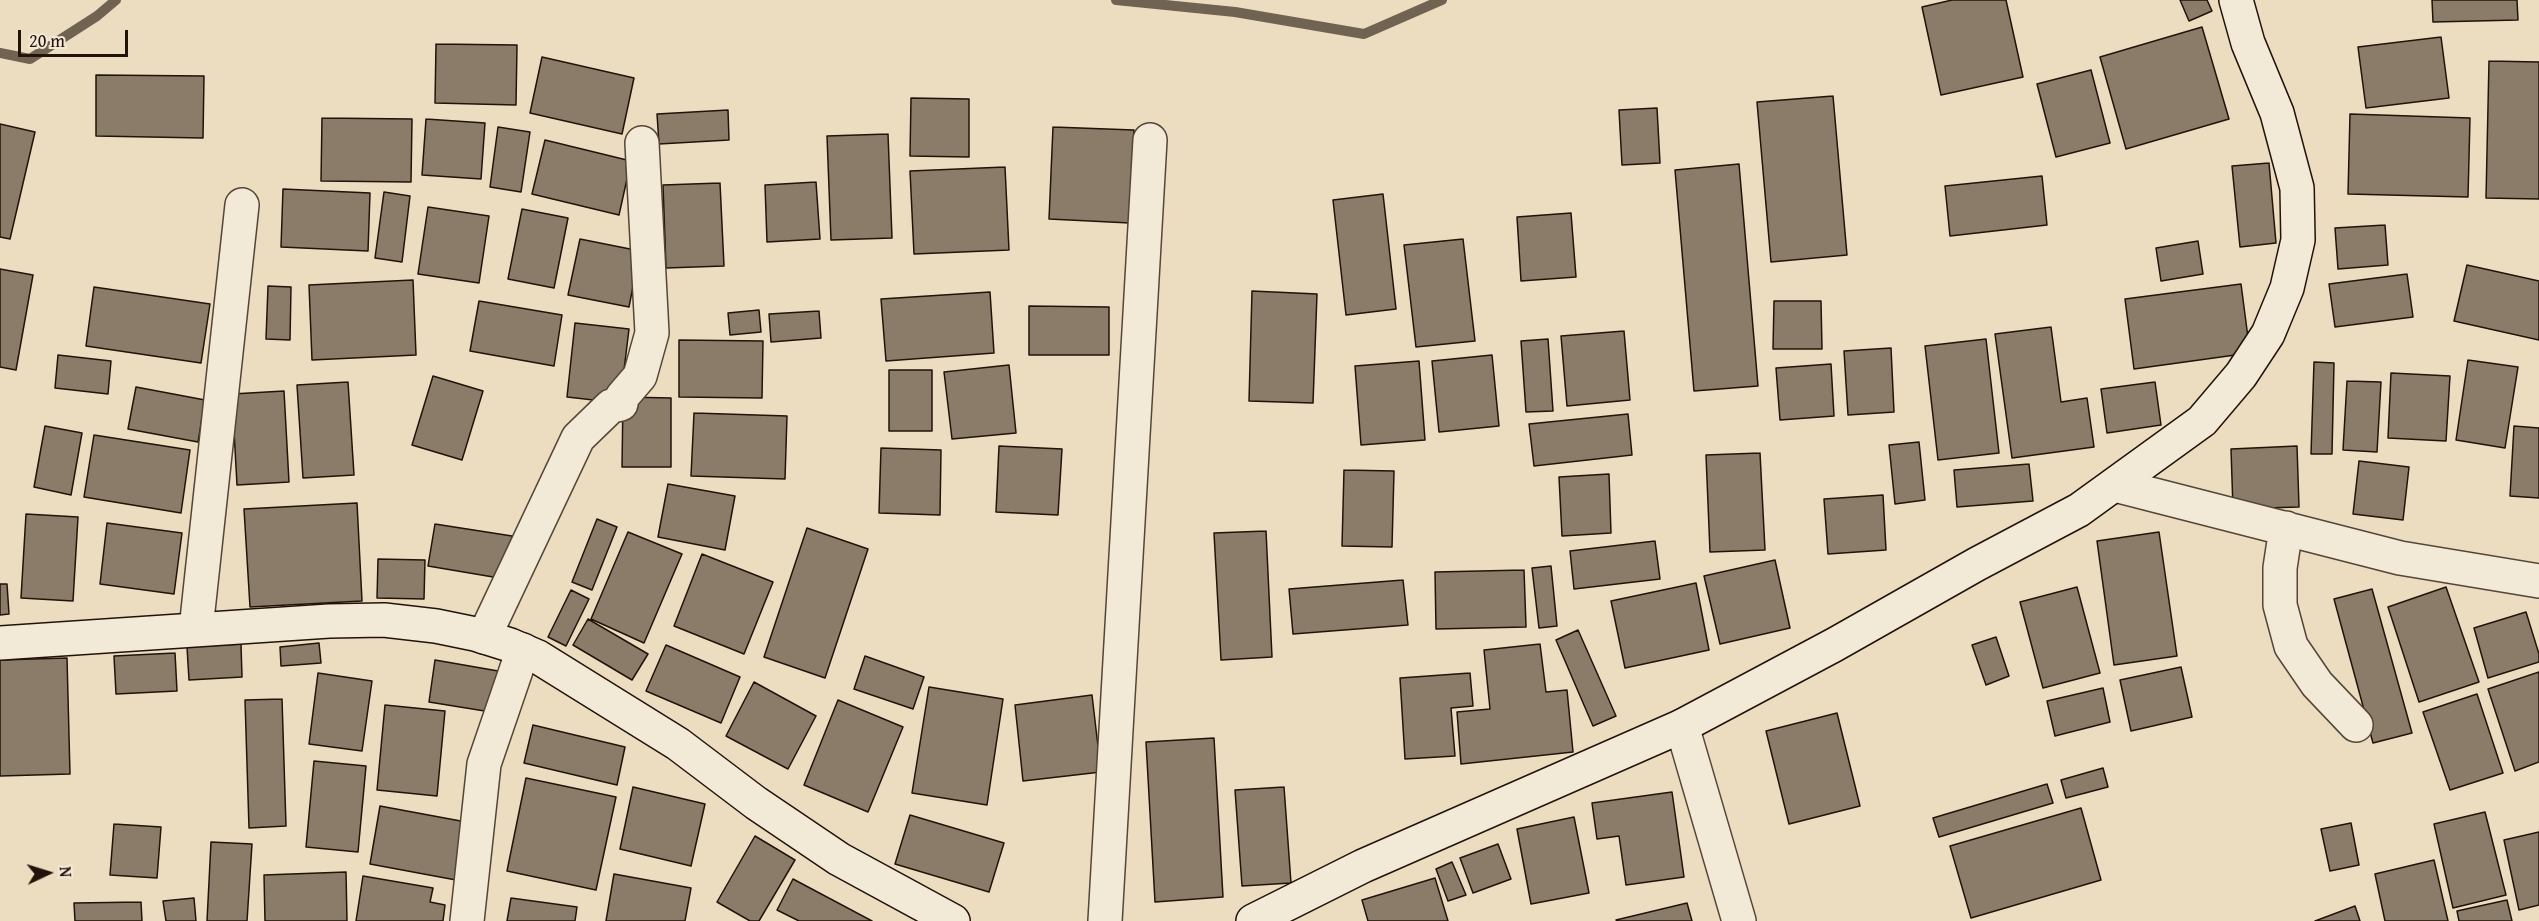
<!DOCTYPE html>
<style>
body{margin:0}
#map{position:relative;width:2539px;height:921px;overflow:hidden;background:#ecddc1;font-family:"Gentium Book Plus",serif}
canvas{display:block}
.north{position:absolute;left:18px;top:843px;width:60px;height:60px;-webkit-text-stroke:4px #f3e9d7;paint-order:stroke;rotate:86deg;font-size:16px;font-weight:700;line-height:24px;text-align:center;color:#211309}
.north::after{content:'';display:block;margin:auto;width:21px;height:27px;background:#211309;clip-path:polygon(50% 0,100% 100%,50% 72%,0 100%)}
.scale{position:absolute;left:18px;top:30px;width:110px;height:27px;box-sizing:border-box;border:3px solid #211309;border-top:0;padding-left:8px;font-size:18px;line-height:21px;white-space:nowrap;color:#211309;-webkit-text-stroke:4px #f3e9d7;paint-order:stroke}
</style>
<div id="map">
<canvas width="2539" height="921"></canvas>
<div class="north">N</div>
<div class="scale">20 m</div>
</div>
<script>
const g = document.querySelector('canvas').getContext('2d');
g.lineJoin = 'round';
const toPath = rows => new Path2D(rows.map(r => 'M' + r).join(''));
function trace(path, color, width, dash) { g.strokeStyle = color; g.lineWidth = width; g.lineCap = dash ? 'butt' : 'round'; g.setLineDash(dash || []); g.stroke(path); }
function fill(path, color) { g.fillStyle = color; g.fill(path, 'evenodd'); }
trace(toPath([
 [1116,0,1235,12,1364,34,1442,0],
 [0,53,30,59,97,16,116,0]
]), '#716352', 10);
const building = toPath([
 [1952,0,2006,0,2023,77,1941,95,1922,7,1952,0],
 [2180,0,2207,0,2212,11,2189,21,2180,0],
 [2432,0,2517,0,2518,20,2433,22,2432,0],
 [2202,27,2229,119,2126,149,2100,57,2202,27],
 [2441,37,2449,98,2366,108,2358,47,2441,37],
 [436,44,517,45,516,105,435,103,436,44],
 [542,57,634,78,622,134,530,113,542,57],
 [2489,61,2539,62,2539,199,2486,198,2489,61],
 [2091,70,2110,143,2056,157,2037,84,2091,70],
 [96,75,204,76,203,138,96,136,96,75],
 [1833,96,1847,255,1771,262,1757,102,1833,96],
 [911,98,969,99,969,157,910,156,911,98],
 [1657,108,1660,163,1622,165,1619,110,1657,108],
 [728,110,729,140,659,144,657,114,728,110],
 [2350,114,2470,118,2468,197,2348,194,2350,114],
 [322,118,412,119,411,182,321,181,322,118],
 [426,119,485,123,481,179,422,175,426,119],
 [0,124,35,132,10,239,0,237,0,124],
 [498,127,530,132,521,192,490,187,498,127],
 [1053,127,1134,130,1130,223,1049,219,1053,127],
 [888,134,892,238,831,240,827,136,888,134],
 [545,140,631,161,619,215,532,194,545,140],
 [2269,163,2276,243,2240,247,2232,166,2269,163],
 [1739,164,1758,386,1694,391,1675,170,1739,164],
 [1005,167,1009,250,914,254,910,171,1005,167],
 [2042,176,2047,225,1950,236,1945,186,2042,176],
 [816,182,820,239,767,242,765,185,816,182],
 [720,183,724,266,666,268,663,185,720,183],
 [283,189,370,193,368,251,281,247,283,189],
 [384,192,410,196,402,262,375,258,384,192],
 [1383,194,1396,309,1346,315,1333,200,1383,194],
 [428,207,489,216,479,283,418,274,428,207],
 [522,209,568,218,554,288,508,279,522,209],
 [1571,213,1576,277,1521,281,1517,217,1571,213],
 [2385,225,2388,265,2338,269,2335,228,2385,225],
 [580,239,640,251,629,307,568,295,580,239],
 [1463,239,1475,341,1416,347,1404,245,1463,239],
 [2198,241,2203,274,2161,281,2156,248,2198,241],
 [2467,265,2539,281,2539,340,2454,321,2467,265],
 [0,269,33,275,16,370,0,367,0,269],
 [2407,274,2413,317,2335,327,2329,284,2407,274],
 [413,280,416,355,312,360,309,285,413,280],
 [2241,284,2250,353,2134,369,2125,299,2241,284],
 [268,286,291,287,290,340,266,339,268,286],
 [94,287,210,304,201,363,86,346,94,287],
 [1252,291,1317,294,1313,403,1249,401,1252,291],
 [990,292,994,353,886,361,881,299,990,292],
 [479,301,562,315,554,366,470,351,479,301],
 [1774,301,1821,301,1822,349,1773,349,1774,301],
 [1029,306,1109,307,1109,355,1029,355,1029,306],
 [759,310,761,332,730,335,728,313,759,310],
 [819,311,821,338,771,342,769,314,819,311],
 [575,323,629,329,620,403,567,397,575,323],
 [2051,327,2061,402,2087,398,2094,447,2012,458,1995,334,2051,327],
 [1624,331,1630,400,1567,406,1561,336,1624,331],
 [1548,339,1553,411,1526,412,1521,341,1548,339],
 [1986,339,1999,453,1938,460,1925,346,1986,339],
 [679,340,763,341,762,398,679,397,679,340],
 [1891,348,1894,412,1848,415,1844,351,1891,348],
 [58,355,111,361,108,394,55,388,58,355],
 [1492,355,1499,426,1439,432,1432,361,1492,355],
 [2468,360,2518,367,2505,448,2456,440,2468,360],
 [1419,361,1425,440,1361,445,1355,366,1419,361],
 [2314,362,2334,363,2332,454,2311,454,2314,362],
 [1831,364,1834,416,1780,420,1776,368,1831,364],
 [1009,365,1016,433,952,439,944,372,1009,365],
 [889,370,932,370,932,431,889,431,889,370],
 [2391,373,2450,376,2446,441,2388,438,2391,373],
 [433,376,483,391,462,460,412,445,433,376],
 [2347,381,2381,382,2377,452,2343,450,2347,381],
 [348,382,354,475,303,478,297,385,348,382],
 [2155,382,2161,425,2107,433,2101,389,2155,382],
 [136,387,205,400,198,442,128,429,136,387],
 [284,391,289,482,237,485,232,394,284,391],
 [623,397,671,398,671,467,622,467,623,397],
 [694,413,787,416,785,479,691,476,694,413],
 [1628,414,1632,455,1534,466,1529,424,1628,414],
 [45,426,82,433,71,495,34,487,45,426],
 [2514,426,2539,428,2539,498,2510,496,2514,426],
 [94,435,190,450,181,513,84,497,94,435],
 [1919,442,1925,500,1895,504,1889,445,1919,442],
 [999,446,1062,449,1058,515,996,512,999,446],
 [2297,446,2299,507,2233,509,2231,449,2297,446],
 [881,448,941,450,940,515,879,513,881,448],
 [1760,453,1765,550,1710,552,1706,455,1760,453],
 [2359,461,2409,467,2403,520,2353,514,2359,461],
 [2029,464,2033,501,1957,507,1954,470,2029,464],
 [1344,470,1394,471,1392,547,1342,546,1344,470],
 [1609,474,1611,533,1562,536,1559,477,1609,474],
 [668,484,735,496,725,550,658,537,668,484],
 [1883,495,1886,550,1828,554,1824,499,1883,495],
 [357,503,362,601,250,607,244,509,357,503],
 [26,514,78,517,73,601,21,598,26,514],
 [597,519,617,527,592,590,572,582,597,519],
 [107,523,182,533,174,594,100,584,107,523],
 [435,524,512,536,505,579,428,566,435,524],
 [807,528,868,549,825,678,764,657,807,528],
 [1266,531,1272,657,1221,660,1214,533,1266,531],
 [628,532,682,554,644,643,591,619,628,532],
 [2159,532,2177,656,2114,665,2097,541,2159,532],
 [1655,541,1660,579,1574,589,1570,551,1655,541],
 [702,554,773,582,744,654,674,626,702,554],
 [378,559,425,560,424,599,377,598,378,559],
 [1775,560,1790,628,1720,644,1704,576,1775,560],
 [1551,566,1557,626,1539,628,1532,568,1551,566],
 [1524,570,1526,627,1436,629,1435,572,1524,570],
 [1403,580,1408,625,1293,634,1289,589,1403,580],
 [1696,583,1709,650,1625,668,1611,601,1696,583],
 [0,584,7,584,9,614,0,615,0,584],
 [2077,587,2100,673,2043,688,2020,602,2077,587],
 [2446,587,2479,682,2419,702,2388,607,2446,587],
 [2372,589,2412,733,2373,743,2334,599,2372,589],
 [571,590,589,599,566,646,548,637,571,590],
 [2526,612,2539,654,2539,662,2488,678,2474,628,2526,612],
 [588,619,648,654,632,680,573,645,588,619],
 [1578,630,1616,716,1593,726,1556,640,1578,630],
 [1996,637,2009,676,1986,685,1972,645,1996,637],
 [319,643,321,663,281,666,280,647,319,643],
 [241,644,242,677,189,680,187,647,241,644],
 [1540,644,1546,692,1567,690,1573,752,1461,764,1457,712,1490,709,1484,650,1540,644],
 [666,645,740,677,721,723,646,691,666,645],
 [175,653,177,691,116,694,114,656,175,653],
 [865,656,924,677,913,709,854,689,865,656],
 [67,658,70,774,0,776,0,660,67,658],
 [435,660,504,672,497,713,429,702,435,660],
 [2181,667,2192,717,2131,731,2120,680,2181,667],
 [2539,672,2539,762,2515,771,2488,689,2539,672],
 [318,673,372,681,362,751,309,744,318,673],
 [1470,673,1473,706,1451,708,1455,756,1405,759,1400,678,1470,673],
 [754,682,816,716,788,769,726,736,754,682],
 [929,687,1003,699,987,805,912,793,929,687],
 [2103,688,2110,722,2055,736,2047,701,2103,688],
 [2477,694,2503,773,2450,790,2423,712,2477,694],
 [1092,695,1101,772,1023,781,1015,705,1092,695],
 [282,699,286,826,249,828,245,700,282,699],
 [838,700,903,727,868,812,804,785,838,700],
 [385,705,445,711,437,796,377,790,385,705],
 [1837,713,1860,806,1789,824,1766,731,1837,713],
 [533,725,625,747,617,785,524,763,533,725],
 [1214,738,1223,897,1155,902,1146,742,1214,738],
 [314,761,366,766,358,852,306,847,314,761],
 [2103,768,2108,787,2066,798,2061,780,2103,768],
 [526,778,616,797,596,890,507,871,526,778],
 [2047,784,2053,803,1939,837,1933,818,2047,784],
 [633,787,705,804,691,866,620,849,633,787],
 [1284,787,1291,883,1242,886,1235,790,1284,787],
 [1672,792,1684,877,1626,885,1619,836,1597,839,1592,803,1672,792],
 [380,806,466,822,456,880,370,864,380,806],
 [2081,808,2101,880,1971,918,1950,846,2081,808],
 [2485,812,2506,895,2453,908,2434,824,2485,812],
 [910,815,1004,843,989,892,895,864,910,815],
 [1574,817,1589,893,1531,904,1517,829,1574,817],
 [2351,823,2359,865,2330,871,2321,829,2351,823],
 [114,824,161,827,157,878,110,875,114,824],
 [2539,832,2539,905,2519,910,2504,840,2539,832],
 [755,836,795,860,759,921,750,921,717,902,755,836],
 [211,842,252,844,247,921,207,921,211,842],
 [1498,844,1511,879,1473,893,1460,858,1498,844],
 [2434,860,2448,921,2385,921,2375,874,2434,860],
 [1452,862,1466,895,1448,901,1436,869,1452,862],
 [346,872,347,921,265,921,264,875,346,872],
 [614,874,691,888,685,921,606,921,614,874],
 [363,876,433,888,430,902,445,905,443,921,356,921,363,876],
 [1435,878,1448,921,1368,921,1362,900,1435,878],
 [793,879,872,921,799,921,777,910,793,879],
 [194,898,196,921,166,921,163,901,194,898],
 [511,898,577,907,575,921,507,921,511,898],
 [2507,900,2512,921,2459,921,2457,911,2507,900],
 [141,902,142,921,75,921,74,903,141,902],
 [1687,903,1692,921,1617,921,1616,920,1687,903],
 [2355,906,2360,921,2315,921,2355,906]
]);
fill(building, '#8b7c69');
trace(building, '#211309', 1.5);
const street = toPath([
 [2115,485,2400,558,2539,581],
 [2286,528,2280,568,2280,605,2291,646,2317,684,2356,725],
 [196,629,242,205],
 [484,637,578,438,611,406,621,404,622,397,640,376,652,333,642,143],
 [1682,726,1739,921],
 [467,921,484,764,523,650],
 [1105,921,1150,140]
]);
const secondary = toPath([
 [0,643,329,621,384,620,436,626,475,634,510,645,538,657,678,744,756,803,839,859,953,921],
 [1253,921,1363,866,1682,726,1834,645,1977,564,2079,510,2202,421,2241,375,2268,334,2287,288,2298,240,2297,188,2277,113,2248,43,2236,0]
]);
trace(street, '#544637', 36);
trace(secondary, '#211309', 36);
trace(street, '#f3e9d7', 33);
trace(secondary, '#f3e9d7', 33);
</script>
